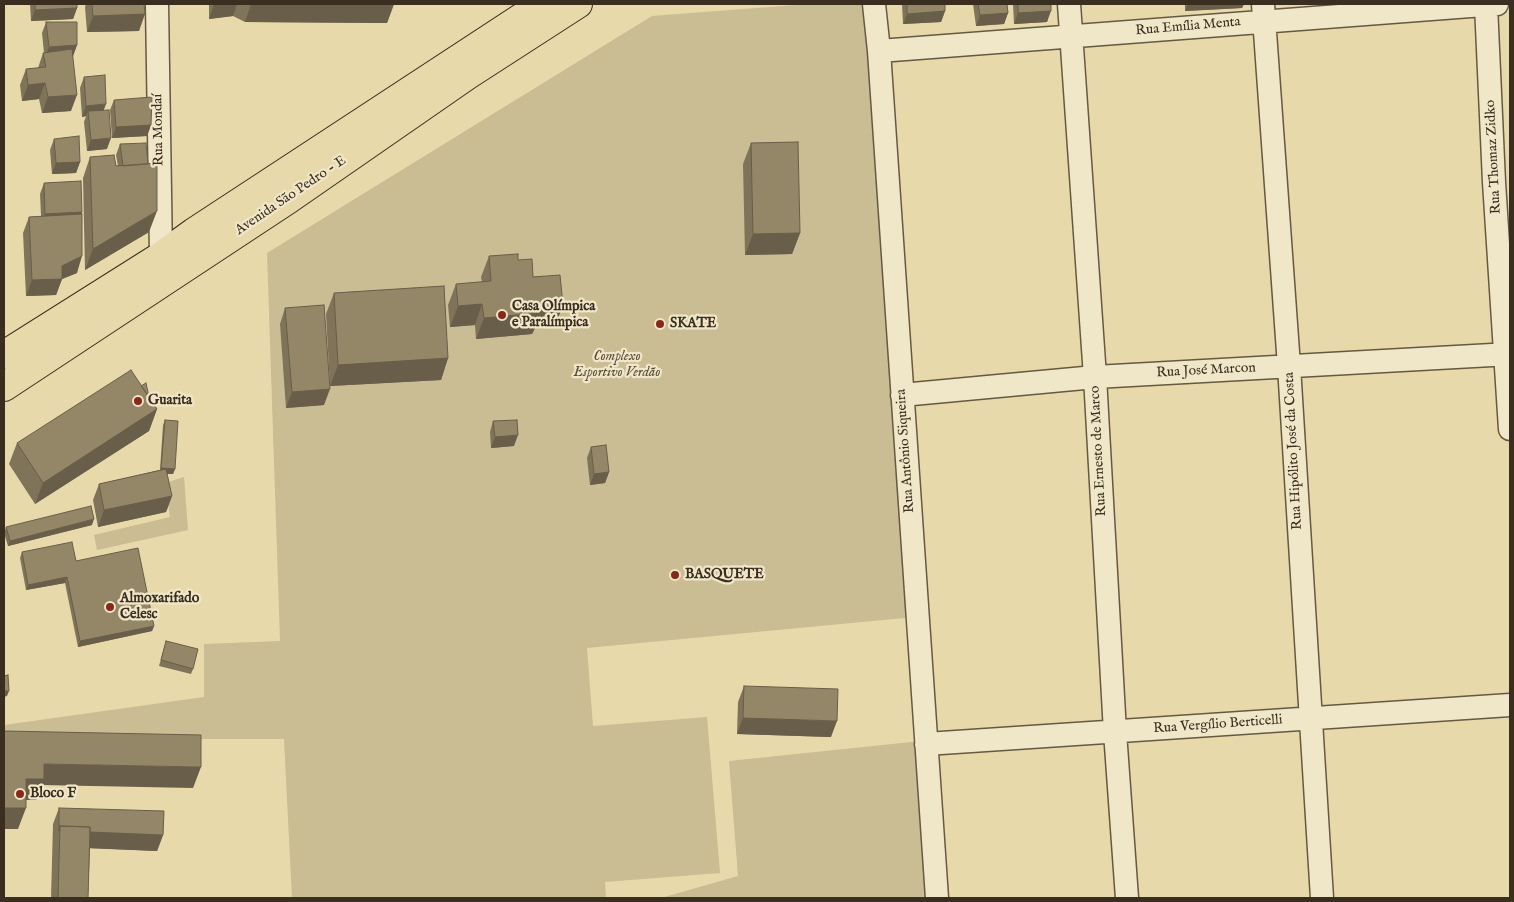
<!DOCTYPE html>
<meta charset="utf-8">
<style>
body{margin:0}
#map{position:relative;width:1514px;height:902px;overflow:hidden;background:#e8d9aa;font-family:"IM FELL English",serif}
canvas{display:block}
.frame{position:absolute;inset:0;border:5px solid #392e20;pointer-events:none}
</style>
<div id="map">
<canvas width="1514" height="902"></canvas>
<div class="frame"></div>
</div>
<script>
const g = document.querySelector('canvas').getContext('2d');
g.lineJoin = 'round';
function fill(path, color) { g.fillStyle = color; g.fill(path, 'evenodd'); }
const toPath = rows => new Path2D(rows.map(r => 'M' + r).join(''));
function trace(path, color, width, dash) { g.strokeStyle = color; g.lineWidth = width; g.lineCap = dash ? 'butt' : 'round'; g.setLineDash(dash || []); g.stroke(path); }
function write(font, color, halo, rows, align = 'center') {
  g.font = font + ' "IM FELL English",serif'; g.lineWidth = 4.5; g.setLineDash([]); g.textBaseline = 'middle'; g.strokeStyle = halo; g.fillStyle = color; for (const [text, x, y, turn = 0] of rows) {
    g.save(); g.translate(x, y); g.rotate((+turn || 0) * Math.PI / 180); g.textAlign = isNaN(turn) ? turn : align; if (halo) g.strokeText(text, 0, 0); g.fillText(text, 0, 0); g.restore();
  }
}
fill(toPath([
 [809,4,871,4,915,617,587,648,593,726,707,717,720,873,605,882,606,898,292,898,284,739,4,739,4,725,204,697,204,644,280,641,267,253,652,16],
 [184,477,188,530,97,550,94,535,170,517,165,483],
 [921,741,929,898,661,898,738,876,729,761]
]), '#cabc93');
const minor = toPath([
 [157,4,161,256],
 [874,4,879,51,937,898],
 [1069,4,1095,377,1115,732,1127,898],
 [1263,4,1289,366,1322,898],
 [1486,5,1494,182,1510,429],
 [879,51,1497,4],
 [902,395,1095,377,1510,354],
 [926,744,1510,705]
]);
const major = toPath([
 [4,355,161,256,194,232,542,4],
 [4,387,289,199,468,75,578,4]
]);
trace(minor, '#655942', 25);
trace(major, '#392e20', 30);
trace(minor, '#f0e6c8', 22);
trace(major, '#e8d9aa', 28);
fill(toPath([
 [30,4,77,4,77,8,73,19,31,21],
 [86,4,144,4,139,31,87,32,85,7],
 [209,4,394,4,387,23,245,22,233,16,209,19],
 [902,4,945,4,945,11,941,22,903,24],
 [973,4,1007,4,1008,13,1004,24,976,26],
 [1013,4,1051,4,1047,22,1014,24],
 [1185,4,1244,4,1242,8,1185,11],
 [46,22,77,45,73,56,71,111,42,113,39,99,22,101,20,85,26,69,38,68,43,53,44,53,42,33],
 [84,77,104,110,107,149,87,151,84,122,86,116,82,117,80,88],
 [114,100,151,125,147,136,112,138,110,110],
 [54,139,80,162,76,173,52,174,50,150],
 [751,143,800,233,792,254,745,255,743,164],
 [120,144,149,232,85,270,83,178,90,157,118,166,116,155],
 [44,183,82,212,77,273,62,279,56,295,26,296,23,233,29,217,41,216,40,194],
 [489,256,518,260,533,277,563,305,555,326,535,328,532,334,476,339,475,325,450,327,448,305,456,284,482,282,481,277],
 [334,293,448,358,441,380,330,386,326,314],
 [285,308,324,405,286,408,280,324],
 [149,397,157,409,149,431,35,504,9,464,17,443],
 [165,420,175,469,173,474,167,474,172,496,166,512,98,527,93,500,99,484,160,470,163,425],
 [493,421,514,446,491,448,490,432],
 [591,447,609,472,605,483,590,485,587,458],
 [92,525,8,546,4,533,6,527],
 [22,552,76,561,154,626,152,631,78,647,65,583,26,590,20,558],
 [166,641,193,669,191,674,159,666],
 [744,686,831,737,737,734,738,702],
 [59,808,163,835,157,851,90,848,88,898,51,898,53,824]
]), '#7f7459');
fill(toPath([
 [214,4,237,4,233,16,209,19],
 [251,4,394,4,387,23,245,22],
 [1188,4,1244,4,1242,8,1185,11],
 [77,8,73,19,31,21,35,10],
 [945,11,941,22,903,24,907,14],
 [1051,11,1047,22,1014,24,1018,13],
 [1008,13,1004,24,976,26,980,15],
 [145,14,139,31,87,32,93,16],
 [77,45,73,56,45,58,49,47],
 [45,83,39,99,22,101,28,85],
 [77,95,71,111,42,113,48,97],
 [106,104,102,115,88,111,86,116,82,117,86,106],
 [151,125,147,136,112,138,116,127],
 [111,138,107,149,87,151,91,140],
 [80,162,76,173,52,174,56,163],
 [157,211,149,232,85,270,93,249],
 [82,212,78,223,41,225,45,214],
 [800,233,792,254,745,255,753,234],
 [82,256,77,273,62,279,56,295,26,296,32,280],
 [482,304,475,325,450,327,458,306],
 [563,305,555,326,535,328,532,334,476,339,484,318,539,307],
 [448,358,441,380,330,386,338,365],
 [330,389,324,405,286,408,292,392],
 [157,409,149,431,35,504,43,483],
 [518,435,514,446,491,448,495,437],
 [161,468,175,469,173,474,159,473],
 [609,472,605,483,590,485,594,474],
 [172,496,166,512,98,527,104,510],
 [94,519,92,525,8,546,10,541],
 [67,577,65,583,26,590,28,585],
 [154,626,152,631,78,647,80,641],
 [4,691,9,691,7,696,4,697],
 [743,718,837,721,831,737,737,734],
 [44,764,201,767,193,788,42,785,36,800,19,800,26,779],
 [4,808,26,808,18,829,4,829],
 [60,831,163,835,157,851,60,847]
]), '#685e49');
const building = toPath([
 [35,4,77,4,77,8,35,10,35,4],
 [92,4,144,4,145,14,93,16,92,4],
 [907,4,945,4,945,11,907,14,907,4],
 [978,4,1007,4,1008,13,980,15,978,4],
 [1018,4,1051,4,1051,11,1018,13,1018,4],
 [46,22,77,22,77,45,49,47,46,22],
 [72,49,77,95,48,97,45,83,28,85,26,69,46,67,43,53,72,49],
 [105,75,106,104,86,106,84,77,105,75],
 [152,97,151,125,116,127,114,100,152,97],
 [109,110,111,138,91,140,88,111,109,110],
 [79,136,80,162,56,163,54,139,79,136],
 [798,142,800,233,753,234,751,143,798,142],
 [146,143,148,164,123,166,120,144,146,143],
 [114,155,116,166,157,163,157,211,93,249,90,157,114,155],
 [81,181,82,212,45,214,44,183,81,181],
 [82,214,82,256,62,266,62,279,32,280,29,217,82,214],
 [518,254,518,260,532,259,533,277,560,275,563,305,539,307,540,313,484,318,482,304,458,306,456,284,491,281,489,256,518,254],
 [444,286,448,358,338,365,334,293,444,286],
 [324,305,330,389,292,392,285,308,324,305],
 [131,370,157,409,43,483,17,443,131,370],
 [146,383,149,397,141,386,146,383],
 [165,420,178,421,175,469,161,468,165,420],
 [517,420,518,435,495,437,493,421,517,420],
 [606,445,609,472,594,474,591,447,606,445],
 [166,469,172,496,104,510,99,484,166,469],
 [91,506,94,519,10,541,6,527,91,506],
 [72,542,76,561,138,548,154,626,80,641,67,577,28,585,22,552,72,542],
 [166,641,198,649,193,669,161,660,166,641],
 [8,675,9,691,4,691,4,676,8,675],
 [744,686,838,689,837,721,743,718,744,686],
 [4,731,201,735,201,767,44,764,44,779,26,779,26,808,4,808,4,731],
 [59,808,164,811,163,835,90,832,90,827,60,826,59,831,59,808],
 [60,826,90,827,88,898,58,898,60,826]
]);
fill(building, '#948768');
trace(building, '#685e49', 1);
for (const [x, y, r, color] of [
 [502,315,5,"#8f2418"],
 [660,324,5,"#8f2418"],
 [138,401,5,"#8f2418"],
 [675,575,5,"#8f2418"],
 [110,607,5,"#8f2418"],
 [20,794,5,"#8f2418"]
]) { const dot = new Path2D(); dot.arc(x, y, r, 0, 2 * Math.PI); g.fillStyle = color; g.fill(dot); trace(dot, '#f0e6c8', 2); }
write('14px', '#392e20', '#f0e6c8', [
 ["Rua Emília Menta",1188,27,-5],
 ["Rua Mondaí",159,130,-91],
 ["Rua Thomaz Zidko",1494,157,-93],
 ["Avenida São Pedro - E",291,196,-34],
 ["Rua José Marcon",1206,371,-3],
 ["Rua Antônio Siqueira",906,451,-94],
 ["Rua Ernesto de Marco",1099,451,-93],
 ["Rua Hipólito José da Costa",1294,451,-93],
 ["Rua Vergílio Berticelli",1218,725,-4]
]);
write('bold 14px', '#392e20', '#f0e6c8', [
 ["Casa Olímpica",512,307],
 ["e Paralímpica",512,323],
 ["SKATE",670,324],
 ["Guarita",148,401],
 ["BASQUETE",685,575],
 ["Almoxarifado",120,599],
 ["Celesc",120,615],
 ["Bloco F",30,794]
], 'left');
write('italic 14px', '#564a37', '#f0e6c8', [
 ["Complexo",617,357],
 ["Esportivo Verdão",617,373]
]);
</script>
